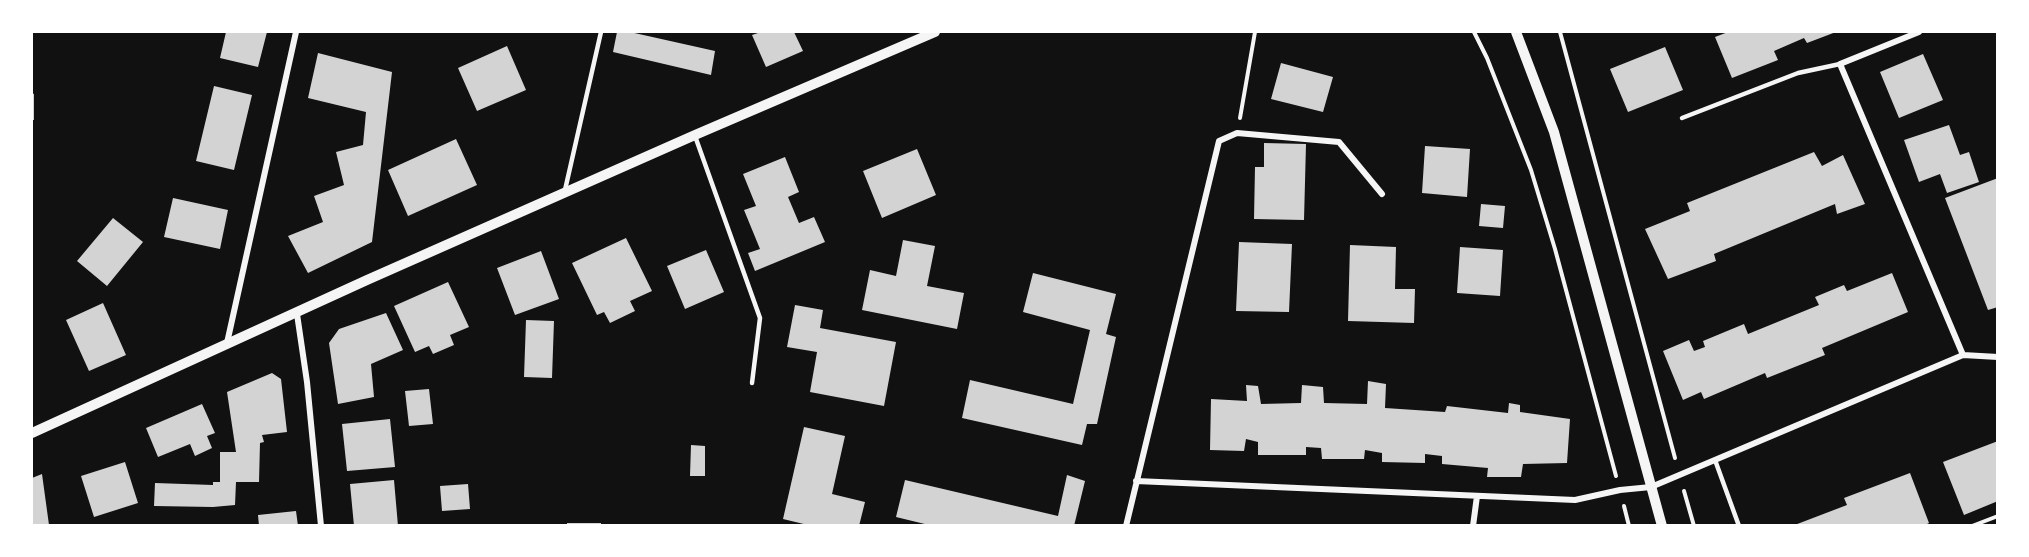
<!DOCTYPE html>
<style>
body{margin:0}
#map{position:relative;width:2029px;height:557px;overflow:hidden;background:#111;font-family:"IBM Plex Sans",sans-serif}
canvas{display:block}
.frame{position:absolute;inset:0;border:33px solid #fff;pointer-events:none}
</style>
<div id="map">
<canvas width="2029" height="557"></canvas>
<div class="frame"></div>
</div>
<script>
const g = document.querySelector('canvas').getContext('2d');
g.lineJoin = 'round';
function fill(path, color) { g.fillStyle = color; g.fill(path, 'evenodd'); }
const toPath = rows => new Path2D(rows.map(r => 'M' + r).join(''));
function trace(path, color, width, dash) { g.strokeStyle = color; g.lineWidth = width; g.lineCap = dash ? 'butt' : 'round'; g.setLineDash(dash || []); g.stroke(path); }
fill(toPath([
 [226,32,267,32,258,67,220,58],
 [617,32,630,32,715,51,711,75,613,52],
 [761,32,794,32,803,51,766,67,752,35],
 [1728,32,1836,32,1807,43,1804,38,1774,51,1778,60,1732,78,1715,37],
 [507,46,526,90,477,111,458,68],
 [1665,47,1683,90,1628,112,1610,69],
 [318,53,392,72,372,242,308,273,288,236,323,222,314,196,344,185,336,152,363,145,366,112,308,98],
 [1923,54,1943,100,1899,118,1880,72],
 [1281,63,1333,77,1323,112,1271,99],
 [214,86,252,95,234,170,196,161],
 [32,93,34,94,34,120,32,120],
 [1949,125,1960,155,1969,152,1979,182,1947,193,1940,174,1919,182,1904,140],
 [456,139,477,185,408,216,388,170],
 [1264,143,1306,144,1304,220,1254,219,1255,167,1264,167],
 [1425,146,1470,149,1467,197,1422,193],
 [917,149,936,195,882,218,863,171],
 [1814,152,1822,166,1843,155,1865,204,1837,214,1835,204,1714,254,1716,261,1668,279,1645,229,1690,211,1687,203],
 [785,157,799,192,788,197,799,223,814,217,825,242,755,271,748,253,760,249,744,210,756,206,743,174],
 [1998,178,1998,307,1988,310,1945,198],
 [173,198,228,210,220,249,164,237],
 [1481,204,1505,206,1503,228,1479,226],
 [113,218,143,242,107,286,77,261],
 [626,238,652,291,630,301,635,311,610,323,604,312,597,315,572,263],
 [903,240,935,246,927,286,964,293,957,329,862,310,870,270,896,276],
 [1239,242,1292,244,1289,312,1236,311],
 [1350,245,1396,247,1395,289,1415,289,1414,323,1348,321],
 [1460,247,1503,250,1500,296,1457,293],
 [706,250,724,292,685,309,667,266],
 [541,251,559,299,515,315,497,268],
 [1033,273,1116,294,1106,334,1116,337,1097,424,1087,424,1082,445,962,418,970,380,1073,404,1090,330,1023,312],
 [1892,273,1908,312,1822,348,1825,355,1767,378,1765,373,1704,399,1701,392,1683,400,1663,351,1689,340,1694,351,1705,347,1703,341,1744,324,1748,334,1819,305,1815,297,1844,285,1847,291],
 [448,282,469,327,450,335,454,345,433,354,429,346,415,352,394,306],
 [103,303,126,355,89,371,66,320],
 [795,305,823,310,820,328,896,342,884,406,810,392,817,352,787,347],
 [386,313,403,350,371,364,374,397,338,404,329,343,339,329],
 [526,320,554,321,552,378,524,377],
 [272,373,281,379,287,432,262,435,264,442,260,443,259,482,236,482,235,505,213,507,154,506,155,483,213,485,213,482,220,482,220,452,236,452,227,392],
 [1368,381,1386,384,1385,408,1445,412,1447,406,1508,413,1509,403,1520,405,1520,412,1570,419,1567,463,1523,464,1521,477,1487,477,1488,468,1442,464,1442,456,1425,454,1425,463,1382,462,1382,453,1365,450,1364,459,1322,459,1321,448,1306,447,1306,455,1258,455,1258,442,1246,439,1244,451,1210,450,1211,399,1247,401,1246,385,1258,386,1261,404,1301,403,1302,385,1323,387,1324,403,1367,404],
 [429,389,433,424,409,426,405,391],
 [202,404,215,433,207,436,212,448,195,456,190,444,158,457,146,428],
 [390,419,395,467,347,471,342,424],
 [804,427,845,436,832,494,865,502,859,526,812,526,783,519],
 [1998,441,1998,501,1964,515,1943,462],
 [691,445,705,446,705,476,690,476],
 [125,462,138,503,94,517,81,476],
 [1910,473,1929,523,1923,526,1792,526,1847,505,1844,498],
 [42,474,49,525,32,526,32,478],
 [1067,475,1085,481,1074,526,933,526,896,517,905,480,1058,516],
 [394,480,398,526,354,526,350,484],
 [468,484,470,509,442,511,440,486],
 [296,511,298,526,259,526,258,515],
 [567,523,601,523,601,526,567,526]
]), '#d3d3d3');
trace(toPath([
 [1474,32,1487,58,1531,170,1555,249,1616,476],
 [1560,32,1675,458],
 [1240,118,1255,32],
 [1684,491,1694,526],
 [1624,506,1629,526],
 [1972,526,1998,516]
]), '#f5f5f5', 4);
trace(toPath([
 [1682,118,1798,73,1840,64],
 [695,136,760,318,752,383],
 [565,190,601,32],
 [1715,460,1739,526]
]), '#f5f5f5', 4.5);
trace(toPath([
 [1919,32,1840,64,1963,355],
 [297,314,307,382,321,526],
 [227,343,296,32],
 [1136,481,1575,500,1620,490,1651,487,1963,355,1998,357],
 [1126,526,1219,141,1237,133,1339,142,1382,194],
 [1473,526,1477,496]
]), '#f5f5f5', 6);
trace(toPath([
 [1516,32,1554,132,1662,526],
 [32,433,367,280,695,135,935,32]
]), '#f5f5f5', 10);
</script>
